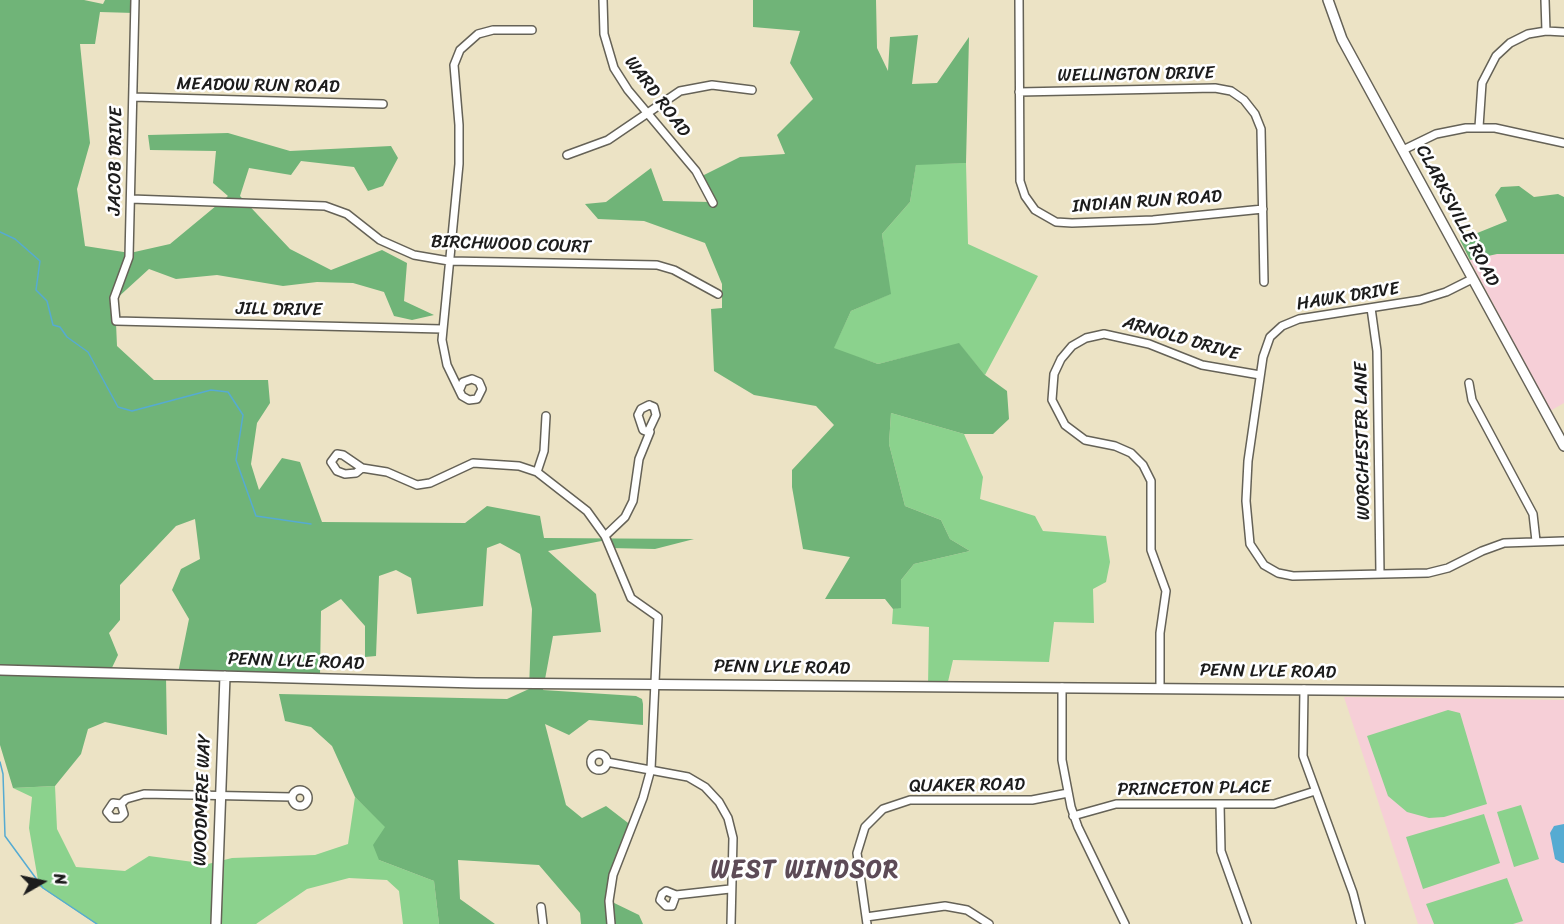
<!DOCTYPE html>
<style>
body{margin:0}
#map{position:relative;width:1564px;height:924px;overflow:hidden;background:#ece3c5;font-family:Sriracha,sans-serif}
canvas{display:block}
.north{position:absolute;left:12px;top:852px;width:60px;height:60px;-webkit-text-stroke:4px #fff;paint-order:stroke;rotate:81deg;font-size:16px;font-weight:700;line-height:24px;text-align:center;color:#1c1c1c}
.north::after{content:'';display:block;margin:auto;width:21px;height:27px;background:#1c1c1c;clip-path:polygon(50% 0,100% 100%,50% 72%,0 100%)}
</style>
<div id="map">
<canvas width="1564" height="924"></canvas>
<div class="north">N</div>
</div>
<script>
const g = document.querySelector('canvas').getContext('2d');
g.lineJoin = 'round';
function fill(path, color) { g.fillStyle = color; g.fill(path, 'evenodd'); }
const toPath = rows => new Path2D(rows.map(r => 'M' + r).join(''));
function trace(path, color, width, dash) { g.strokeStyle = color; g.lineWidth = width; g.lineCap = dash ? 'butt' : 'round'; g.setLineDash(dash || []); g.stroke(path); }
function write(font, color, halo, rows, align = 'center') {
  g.font = font + ' Sriracha,sans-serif'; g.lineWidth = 5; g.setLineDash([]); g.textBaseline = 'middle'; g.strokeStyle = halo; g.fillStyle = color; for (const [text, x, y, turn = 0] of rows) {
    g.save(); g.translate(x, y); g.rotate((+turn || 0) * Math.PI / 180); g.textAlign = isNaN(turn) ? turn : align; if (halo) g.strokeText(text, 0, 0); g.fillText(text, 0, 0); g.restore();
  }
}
fill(toPath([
 [1497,254,1564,254,1564,403,1550,411,1470,260],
 [1344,697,1564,700,1564,924,1418,924]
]), '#f6cfd7');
fill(toPath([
 [966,163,968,244,1038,276,985,375,959,344,878,364,833,349,851,311,890,294,882,234,910,202,916,164],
 [891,413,964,434,983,477,980,499,1035,516,1043,531,1106,536,1110,562,1106,582,1093,589,1094,623,1054,622,1049,662,953,660,947,686,928,686,929,627,892,624,893,609,901,607,901,580,914,564,970,551,950,539,941,520,905,506,889,444],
 [1448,710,1460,713,1487,804,1444,817,1429,818,1407,812,1388,796,1367,736],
 [55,786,57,829,76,867,125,871,149,856,208,864,232,858,315,855,348,844,355,797,386,827,379,860,434,881,439,924,403,924,399,891,387,880,349,878,307,889,256,924,96,924,39,886,29,828,32,797,13,788],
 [1521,805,1539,859,1514,867,1497,812],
 [1484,814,1500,863,1423,889,1406,837],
 [1507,878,1523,921,1513,924,1434,924,1426,904]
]), '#8bd28d');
fill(toPath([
 [0,0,84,0,103,4,105,0,133,0,134,13,100,12,95,44,80,44,90,143,77,189,85,246,130,253,170,244,228,196,213,183,216,151,150,150,148,135,228,133,290,151,391,146,398,158,383,186,368,191,354,167,301,161,291,175,249,168,240,196,290,249,331,270,382,250,407,263,404,301,434,315,412,320,394,316,384,292,353,283,317,282,283,286,217,275,176,279,149,269,115,300,117,346,154,380,268,380,270,403,257,423,251,464,259,490,282,458,300,462,322,522,465,523,487,506,540,516,544,538,694,539,655,549,610,548,607,540,548,551,596,594,601,632,553,636,543,690,636,696,642,699,643,704,643,725,589,720,569,735,545,724,566,805,582,818,606,806,632,826,608,900,639,915,643,924,581,924,580,913,539,865,458,860,460,899,495,924,439,924,434,881,379,860,373,845,385,827,355,797,332,746,311,727,285,721,279,694,507,699,529,689,532,609,520,554,500,543,487,548,483,606,417,614,411,578,396,570,379,576,376,656,365,657,365,626,341,599,321,611,320,675,177,678,189,619,172,590,181,569,200,559,195,519,176,526,120,585,120,620,109,633,118,655,109,674,166,677,167,735,105,722,88,729,81,754,55,786,13,788,0,745],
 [753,0,876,0,877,48,888,71,890,37,918,35,912,84,937,83,969,37,966,163,916,165,910,202,882,234,891,294,851,311,834,348,878,364,959,343,985,375,1007,391,1009,419,993,434,964,434,891,413,889,444,905,506,941,520,950,539,970,551,914,564,901,580,901,608,893,609,885,599,825,599,850,557,803,549,792,487,792,470,834,425,816,406,754,395,714,371,711,309,722,308,722,284,705,243,644,221,598,219,585,204,606,202,651,168,663,201,710,202,700,177,740,157,785,154,777,135,813,99,790,63,800,31,753,27],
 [1519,186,1534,197,1558,194,1564,197,1564,254,1497,254,1470,260,1460,240,1507,221,1495,195,1501,187]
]), '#70b478');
fill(toPath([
 [1564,824,1564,863,1562,863,1555,859,1550,833,1554,826]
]), '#56abd2');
trace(toPath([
 [0,232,15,239,40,261,36,290,47,301,53,325,60,327,67,337,88,352,118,407,132,411,211,390,228,392,243,415,236,460,256,516,311,524],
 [0,762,3,774,5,836,43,888,97,924]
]), '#56abd2', 1.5);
const street = toPath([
 [135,0,129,257,114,298,116,321,442,329],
 [603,0,604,34,614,68,628,90,696,171,713,203],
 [1019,0,1020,181,1025,196,1035,210,1056,222,1072,223,1153,220,1263,209],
 [1545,0,1546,31],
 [1019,92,1215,88,1231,91,1244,100,1255,114,1261,129,1264,282],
 [133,97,383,104],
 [1479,127,1482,83,1496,56,1510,43,1528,34,1546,31,1564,32],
 [1403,150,1436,134,1466,128,1495,128,1564,143],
 [567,155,608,140,680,91,712,85,752,90],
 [131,199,325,206,347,214,380,240,414,255,449,261,657,265,674,270,718,294],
 [1472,279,1446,292,1420,300,1299,319,1282,326,1270,337,1263,357,1248,461,1246,501,1250,544,1264,565,1278,573,1293,576,1428,573,1448,568,1482,551,1504,543,1564,541],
 [1371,308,1377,351,1380,574],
 [1469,383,1472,400,1533,514,1536,541],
 [460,389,463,382,472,379,479,382,482,389,477,399,469,400,462,396,447,365,442,340,459,164,459,125,454,65,460,50,478,34,493,30,532,30],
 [649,405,654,407,656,415,648,432,643,430,638,415,641,409,649,405],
 [362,468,356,473,345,474,337,471,331,462,337,454,343,455,362,468,387,472,417,485,430,483,473,463,519,466,537,472,587,511,605,536,631,598,658,617,651,769,643,798,613,875,609,901,611,924],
 [537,472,544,451,546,416],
 [605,536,625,517,633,501,639,459,650,432],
 [1062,687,1062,760,1071,807,1078,827,1125,924],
 [1160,688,1160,633,1166,591,1151,550,1151,481,1143,465,1131,453,1115,446,1085,440,1065,425,1052,400,1054,374,1061,359,1072,346,1086,338,1104,334,1149,344,1202,365,1260,375],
 [1304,689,1303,756,1353,893,1361,924],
 '591 762a8 8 0 1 1 16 0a8 8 0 1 1-16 0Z',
 [607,762,688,777,705,787,719,802,728,818,733,838,731,924],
 '292 798a8 8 0 1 1 16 0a8 8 0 1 1-16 0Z',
 [121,804,124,814,120,818,112,818,107,812,113,803,121,804,126,799,144,794,292,797],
 [1220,804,1221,851,1247,924],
 [1073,816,1116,804,1274,804,1315,791],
 [676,895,672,906,666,906,660,900,662,894,666,891,676,895,730,889],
 [541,907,543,924],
 [866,917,945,906,967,910,989,924],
 [867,924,857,853,865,827,883,809,910,800,1032,800,1068,793]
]);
const secondary = toPath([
 [1328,0,1342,39,1564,446],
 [0,670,476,683,1564,692],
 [216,924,225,676]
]);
trace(street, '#656257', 10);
trace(secondary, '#656257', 12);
trace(street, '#fff', 7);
trace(secondary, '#fff', 9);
write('18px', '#1c1c1c', '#fff', [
 ["WELLINGTON DRIVE",1136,75,-1],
 ["MEADOW RUN ROAD",258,86,1],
 ["WARD ROAD",657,97,53],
 ["JACOB DRIVE",116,161,-89],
 ["INDIAN RUN ROAD",1147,202,-4],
 ["CLARKSVILLE ROAD",1457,216,62],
 ["BIRCHWOOD COURT",511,245,2],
 ["HAWK DRIVE",1348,297,-9],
 ["JILL DRIVE",279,310,1],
 ["ARNOLD DRIVE",1181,339,16],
 ["WORCHESTER LANE",1363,441,-91],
 ["PENN LYLE ROAD",296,662,2],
 ["PENN LYLE ROAD",782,668,1],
 ["PENN LYLE ROAD",1268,672,1],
 ["QUAKER ROAD",967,786,-1],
 ["PRINCETON PLACE",1194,789,-1],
 ["WOODMERE WAY",203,800,-88]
]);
g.letterSpacing = '1.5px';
write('bold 24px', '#5d4b57', '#fff', [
 ["WEST WINDSOR",805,871]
]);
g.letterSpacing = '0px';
</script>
